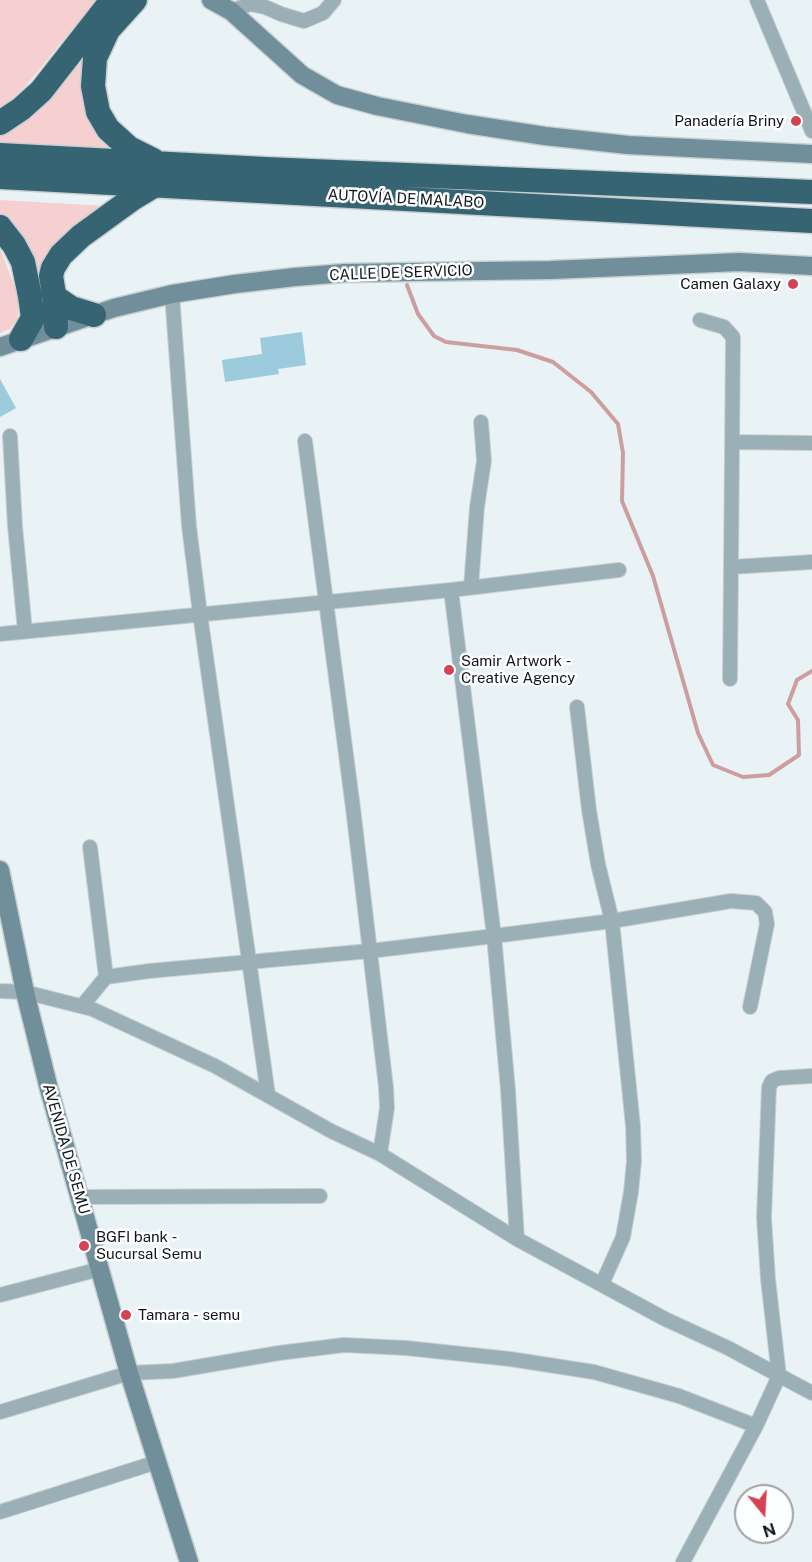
<!DOCTYPE html>
<meta charset="utf-8">
<style>
body{margin:0}
#map{position:relative;width:812px;height:1562px;overflow:hidden;background:#e9f2f5;font-family:"Public Sans",sans-serif}
canvas{display:block}
.north{position:absolute;left:734px;top:1484px;width:60px;height:60px;box-sizing:border-box;background:#fcfeff;border:2px solid #9fa1a2;border-radius:50%;rotate:162deg;font-size:16px;font-weight:700;line-height:24px;text-align:center;color:#131617}
.north::after{content:'';display:block;margin:auto;width:21px;height:27px;background:#d34354;clip-path:polygon(50% 0,100% 100%,50% 72%,0 100%)}
</style>
<div id="map">
<canvas width="812" height="1562"></canvas>
<div class="north">N</div>
</div>
<script>
const g = document.querySelector('canvas').getContext('2d');
g.lineJoin = 'round';
function fill(path, color) { g.fillStyle = color; g.fill(path, 'evenodd'); }
const toPath = rows => new Path2D(rows.map(r => 'M' + r).join(''));
function trace(path, color, width, dash) { g.strokeStyle = color; g.lineWidth = width; g.lineCap = dash ? 'butt' : 'round'; g.setLineDash(dash || []); g.stroke(path); }
function write(font, color, halo, rows, align = 'center') {
  g.font = font + ' "Public Sans",sans-serif'; g.lineWidth = 5; g.setLineDash([]); g.textBaseline = 'middle'; g.strokeStyle = halo; g.fillStyle = color; for (const [text, x, y, turn = 0] of rows) {
    g.save(); g.translate(x, y); g.rotate((+turn || 0) * Math.PI / 180); g.textAlign = isNaN(turn) ? turn : align; if (halo) g.strokeText(text, 0, 0); g.fillText(text, 0, 0); g.restore();
  }
}
fill(toPath([
 [0,0,96,0,24,88,0,109],
 [84,41,84,73,126,151,0,145,0,125],
 [0,200,125,207,53,259,41,311,0,224],
 [0,248,20,301,17,319,10,329,0,333]
]), '#f6d0d0');
trace(toPath([
 [407,285,418,314,434,336,446,342,517,350,553,362,591,392,618,424,623,453,622,501,653,576,698,733,713,765,743,777,769,775,799,755,798,720,788,704,797,680,812,671]
]), '#cd9e9f', 4);
fill(toPath([
 [302,332,306,365,278,369,279,374,225,382,222,360,262,354,260,338],
 [0,379,16,408,0,417]
]), '#9bcbdd');
const street = toPath([
 [757,0,812,131],
 [231,11,250,4,265,7,281,14,304,21,323,13,334,0],
 [172,294,189,526,200,614,268,1095],
 [700,320,724,327,733,337,730,679],
 [10,436,15,526,25,631],
 [305,441,353,808,386,1087,387,1108,380,1154],
 [732,442,812,443],
 [731,567,812,562],
 [471,587,477,507,484,461,481,422],
 [451,590,494,936,508,1090,517,1239],
 [0,634,451,590,619,570],
 [577,707,589,810,598,864,612,921,633,1126,634,1161,631,1192,623,1237,602,1284],
 [90,847,106,977],
 [0,991,25,992,92,1009,215,1066,331,1131,380,1154,517,1239,665,1319,728,1348,812,1393],
 [82,1006,106,977,149,971,370,951,494,936,612,921,731,901,756,903,765,912,767,924,750,1007],
 [79,1197,320,1196],
 [0,1295,100,1269],
 [0,1412,129,1373,173,1371,279,1353,344,1345,406,1348,510,1359,594,1372,679,1396,756,1426],
 [0,1512,157,1462],
 [683,1562,756,1426,779,1376,768,1279,764,1218,769,1087,772,1081,779,1078,812,1076]
]);
const secondary = toPath([
 [211,0,231,11,302,75,337,95,377,106,467,124,545,136,628,145,812,154],
 [0,347,114,308,172,294,235,284,295,277,344,273,551,270,739,262,812,266],
 [0,870,25,992,49,1089,129,1373,189,1562]
]);
const highway = toPath([
 [135,0,108,30,95,58,93,86,98,112,108,129,129,148,153,160],
 [0,123,21,109,41,91,109,4],
 [0,155,265,169,812,192],
 [0,177,812,221],
 [0,227,14,245,23,262,30,296,33,318,21,339],
 [55,297,71,308,94,315],
 [56,327,55,300,51,276,53,268,61,255,81,236,132,199,157,184]
]);
trace(street, '#c7cfd1', 16);
trace(secondary, '#c7cfd1', 21);
trace(highway, '#c7cfd1', 27);
trace(street, '#9aafb6', 14);
trace(secondary, '#718f9a', 18);
trace(highway, '#376473', 24);
for (const [x, y, r, color] of [
 [796,121,6,"#d34354"],
 [793,284,6,"#d34354"],
 [449,670,6,"#d34354"],
 [84,1246,6,"#d34354"],
 [126,1315,6,"#d34354"]
]) { const dot = new Path2D(); dot.arc(x, y, r, 0, 2 * Math.PI); g.fillStyle = color; g.fill(dot); trace(dot, '#fcfeff', 2); }
write('15px', '#131617', '#fcfeff', [
 ["Panadería Briny",784,121,"right"],
 ["Camen Galaxy",781,284,"right"],
 ["Samir Artwork -",461,661],
 ["Creative Agency",461,678],
 ["BGFI bank -",96,1237],
 ["Sucursal Semu",96,1254],
 ["Tamara - semu",138,1315]
], 'left');
write('15px', '#131617', '#fcfeff', [
 ["AUTOVÍA DE MALABO",406,199,3],
 ["CALLE DE SERVICIO",401,273,-2],
 ["AVENIDA DE SEMU",66,1149,74]
]);
</script>
